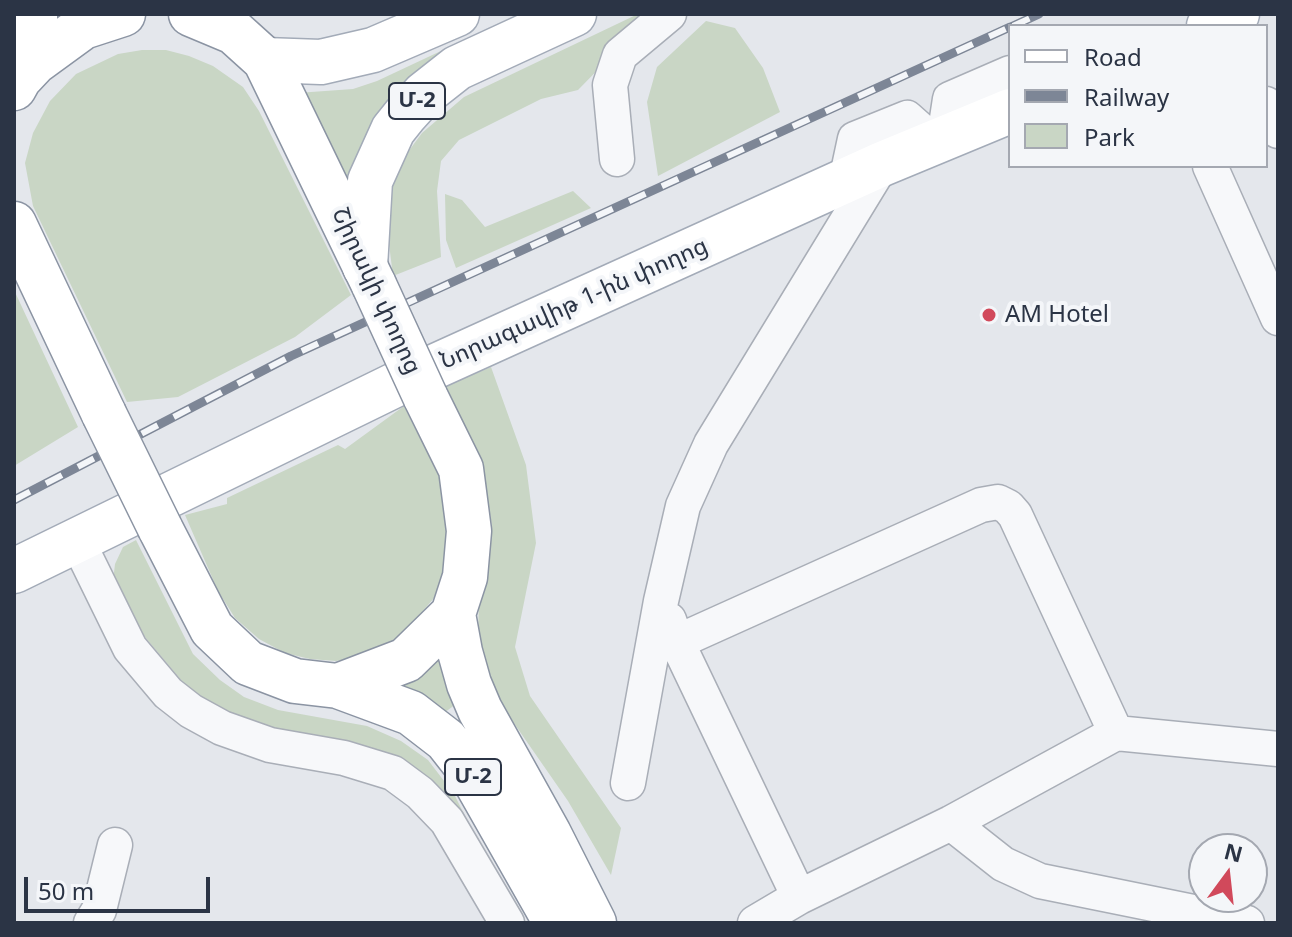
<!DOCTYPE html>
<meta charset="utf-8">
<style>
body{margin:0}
#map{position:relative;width:1292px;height:937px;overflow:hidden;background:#e4e7ec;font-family:"Noto Sans",sans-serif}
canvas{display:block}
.frame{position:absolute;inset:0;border:16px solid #2b3445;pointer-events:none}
.legend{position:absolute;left:1008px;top:24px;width:260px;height:144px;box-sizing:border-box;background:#f4f6f9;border:2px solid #a4a8b1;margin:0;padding:10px 14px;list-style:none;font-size:24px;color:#2b3445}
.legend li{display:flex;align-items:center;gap:16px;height:40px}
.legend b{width:40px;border:2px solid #a4a8b1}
.north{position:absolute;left:1188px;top:833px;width:80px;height:80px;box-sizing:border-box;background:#f4f6f9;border:2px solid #a4a8b1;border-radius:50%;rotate:15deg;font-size:22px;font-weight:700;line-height:32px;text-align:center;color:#2b3445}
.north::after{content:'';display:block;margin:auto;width:28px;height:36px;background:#d1495b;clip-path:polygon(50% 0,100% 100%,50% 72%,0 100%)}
.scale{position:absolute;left:24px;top:877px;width:186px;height:36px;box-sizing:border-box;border:4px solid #2b3445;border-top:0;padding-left:10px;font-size:24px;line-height:28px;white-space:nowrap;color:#2b3445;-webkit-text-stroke:6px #f4f6f9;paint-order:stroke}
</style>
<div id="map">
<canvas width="1292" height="937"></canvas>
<div class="frame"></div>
<ul class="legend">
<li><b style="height:10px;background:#fff"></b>Road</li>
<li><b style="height:10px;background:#7d8696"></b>Railway</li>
<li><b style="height:22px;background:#c9d6c5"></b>Park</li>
</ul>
<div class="north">N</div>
<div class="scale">50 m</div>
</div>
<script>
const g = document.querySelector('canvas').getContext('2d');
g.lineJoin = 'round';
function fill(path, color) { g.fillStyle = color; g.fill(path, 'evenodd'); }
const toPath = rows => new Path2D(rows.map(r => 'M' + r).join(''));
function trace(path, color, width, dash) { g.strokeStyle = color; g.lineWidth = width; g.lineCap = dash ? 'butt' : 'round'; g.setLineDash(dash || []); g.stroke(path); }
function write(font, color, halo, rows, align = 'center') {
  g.font = font + ' "Noto Sans","Noto Sans Armenian",sans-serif'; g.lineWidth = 8; g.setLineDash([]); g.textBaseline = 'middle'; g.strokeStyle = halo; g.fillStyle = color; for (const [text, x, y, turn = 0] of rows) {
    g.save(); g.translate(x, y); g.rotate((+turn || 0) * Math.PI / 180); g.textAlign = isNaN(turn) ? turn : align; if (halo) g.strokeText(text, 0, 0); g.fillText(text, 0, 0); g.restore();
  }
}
fill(toPath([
 [638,14,661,14,630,37,578,90,541,99,459,140,441,161,437,191,441,257,393,276,388,236,387,205,393,179,402,160,422,133,464,97],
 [706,21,735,28,763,68,780,112,658,176,647,102,657,67],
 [492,27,496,34,350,199,297,93,353,89,377,81],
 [142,50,166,50,189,56,213,66,243,87,259,111,351,295,295,337,178,397,127,402,33,206,25,163,33,133,50,101,76,74,118,54],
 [573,191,591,208,456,268,446,240,445,194,462,200,485,227],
 [14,290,78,427,14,466],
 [491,367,526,465,536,543,515,647,530,696,621,828,611,875,568,801,502,706,483,665,478,631,479,603,489,556,492,526,482,465,446,386],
 [404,406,439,476,448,509,450,539,444,571,434,598,405,632,387,645,363,656,336,661,310,659,285,653,259,639,235,618,218,591,185,515,227,504,227,498,338,445,345,449],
 [136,540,193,654,220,680,244,697,278,710,367,726,401,741,428,760,454,794,464,814,426,777,258,727,191,692,134,624,113,581,115,564,123,547],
 [442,637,459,702,441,715,385,675]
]), '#c9d6c5');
const minor = toPath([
 [1266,104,1278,131],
 [944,138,950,99,1010,73],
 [617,159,610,85,620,55,669,14],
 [1210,166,1278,318],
 [846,181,855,139,907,118,934,142],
 [77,540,130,648,168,693,191,711,222,728,270,745,344,758,393,773,420,793,447,821,507,923],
 [669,620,677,642,799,897],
 [677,642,981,505,998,502,1008,507,1015,515,1116,733],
 [628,783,661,601,683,506,711,444,882,164],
 [951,823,1003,864,1040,881,1247,923],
 [91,923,99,910,115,845],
 [755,923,799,897,951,823,1116,733,1278,749]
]);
const major = toPath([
 [1209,26,1237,14],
 [265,60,321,62,373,50,457,14],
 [365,267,370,181,393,130,405,115,424,94,457,68,574,14],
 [14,571,403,381,882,164,1010,111]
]);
const highway = toPath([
 [35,14,35,62],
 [191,14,234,32,265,60,374,285],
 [14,88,19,79,35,62,83,27,123,14],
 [14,224,104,414],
 [425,396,461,469,469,531,465,577,453,614,460,652,469,684,480,710,549,834,594,923],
 [160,528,212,629,248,663,295,681,338,686,411,713,446,740,468,768,556,923],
 [338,686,406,660,453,614]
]);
trace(minor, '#a9aeb7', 37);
trace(major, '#a3abb8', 47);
trace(highway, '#8b94a3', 47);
trace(minor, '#f7f8fa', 34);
trace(major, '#fff', 44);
trace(highway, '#fff', 44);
const rail = toPath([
 [1013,26,1039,14],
 [14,500,291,356,1010,27]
]);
trace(rail, '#7d8696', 9);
trace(rail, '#f4f6f9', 6, [18]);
const highwayBridge = toPath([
 [374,285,425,396],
 [104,414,160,528]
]);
trace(highwayBridge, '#8b94a3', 47, []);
trace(highwayBridge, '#fff', 44);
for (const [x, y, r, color] of [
 [989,315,8,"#d1495b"]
]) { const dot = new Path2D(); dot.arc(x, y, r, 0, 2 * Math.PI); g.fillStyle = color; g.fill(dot); trace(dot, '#f4f6f9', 3); }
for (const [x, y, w] of [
 [417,101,56],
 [473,777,56]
]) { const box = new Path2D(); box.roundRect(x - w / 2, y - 18, w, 36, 6); g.fillStyle = '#f4f6f9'; g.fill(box); trace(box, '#2b3445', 2); }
write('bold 22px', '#2b3445', null, [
 ["Մ-2",417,101],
 ["Մ-2",473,777]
]);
write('24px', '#2b3445', '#f4f6f9', [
 ["Շիրակի փողոց",376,291,65],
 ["Նորագավիթ 1-ին փողոց",574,304,-24]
]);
write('24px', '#2b3445', '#f4f6f9', [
 ["AM Hotel",1005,315]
], 'left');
</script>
